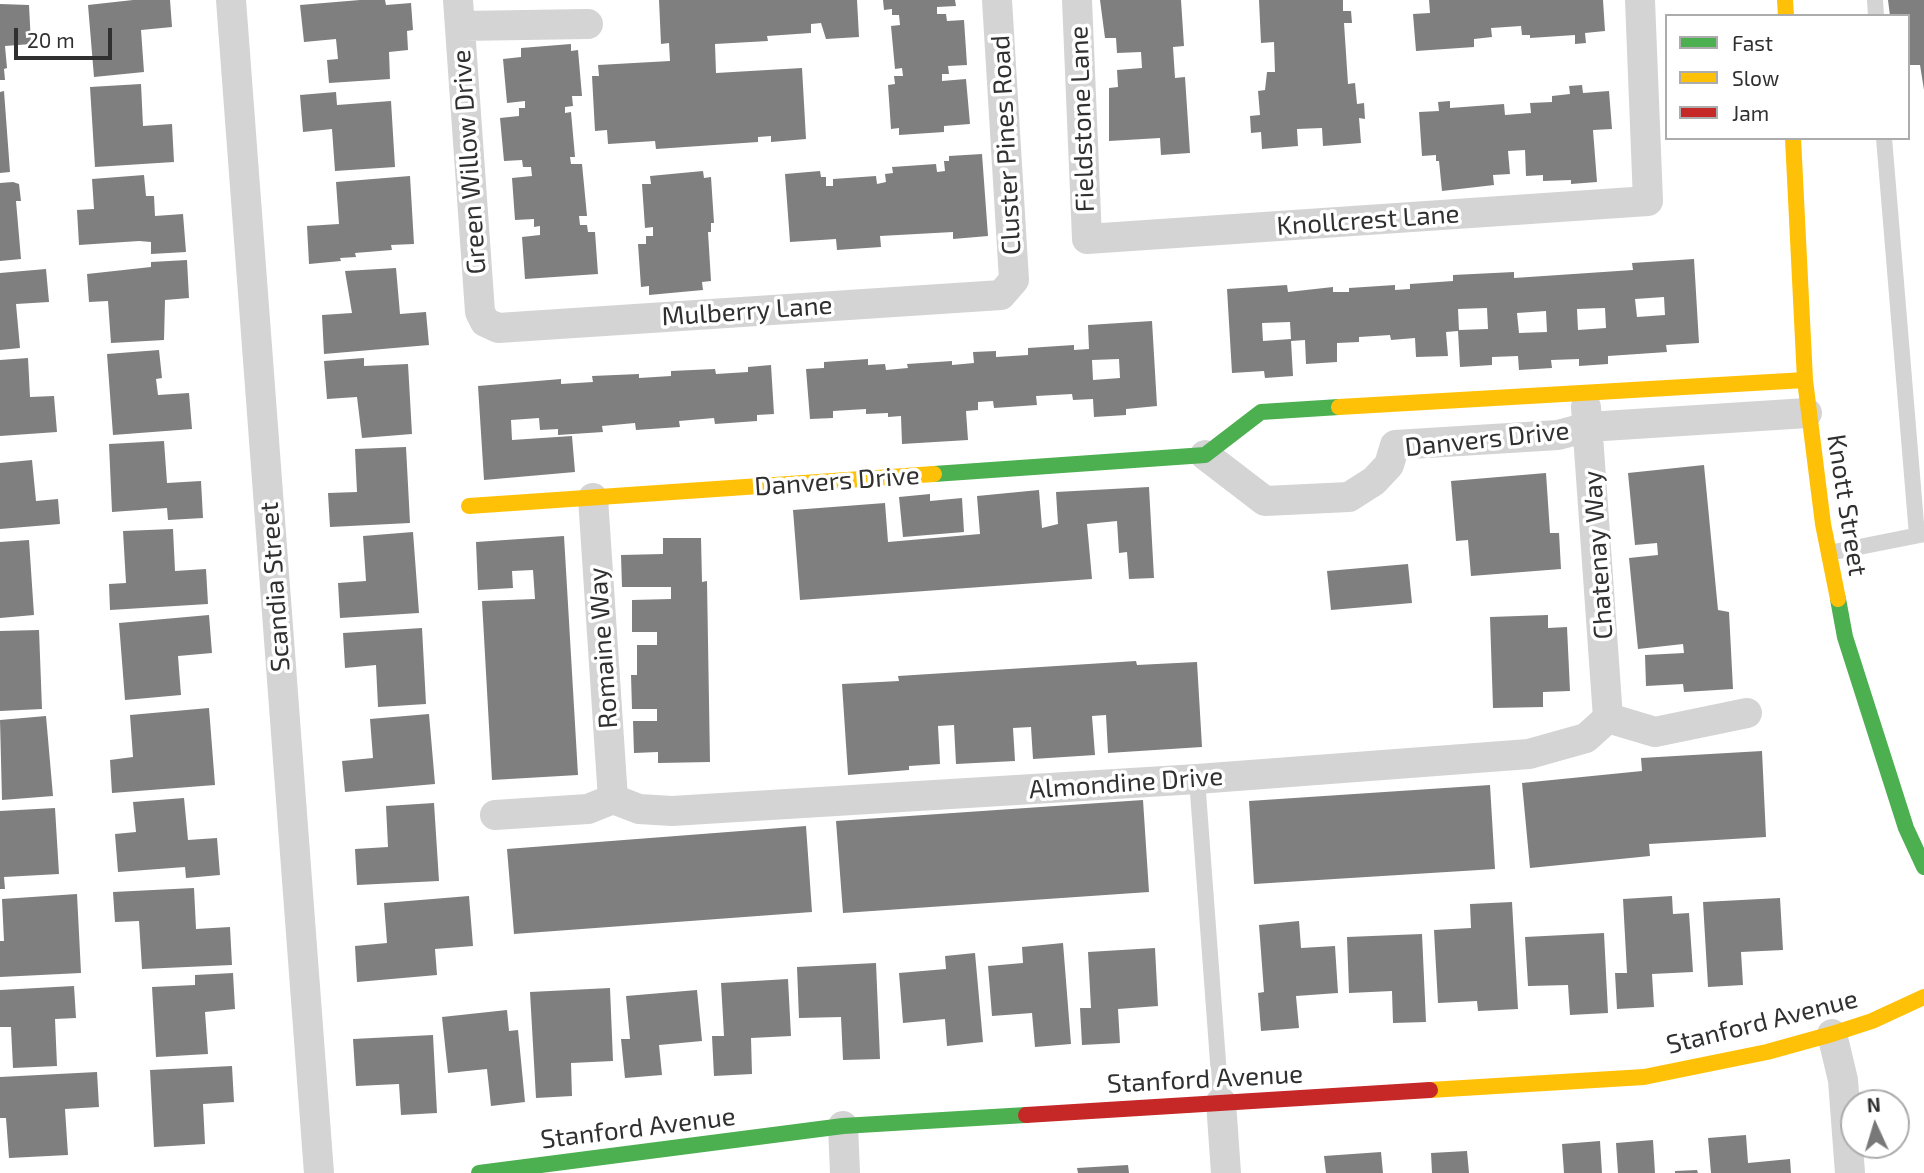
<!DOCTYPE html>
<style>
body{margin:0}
#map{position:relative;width:1924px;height:1173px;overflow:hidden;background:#fff;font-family:"Exo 2",sans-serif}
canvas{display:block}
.legend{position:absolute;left:1665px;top:14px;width:245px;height:126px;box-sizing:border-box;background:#fff;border:2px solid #acacac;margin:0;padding:9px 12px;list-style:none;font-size:21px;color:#303030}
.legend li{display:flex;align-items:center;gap:14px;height:35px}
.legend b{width:35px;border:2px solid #acacac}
.north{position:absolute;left:1840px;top:1089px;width:70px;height:70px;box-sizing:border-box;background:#fff;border:2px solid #acacac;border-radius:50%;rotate:356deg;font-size:19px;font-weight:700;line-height:28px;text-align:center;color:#303030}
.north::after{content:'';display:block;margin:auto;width:24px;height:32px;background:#787878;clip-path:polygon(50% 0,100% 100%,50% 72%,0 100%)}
.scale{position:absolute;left:14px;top:28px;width:98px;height:32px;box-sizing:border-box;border:4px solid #303030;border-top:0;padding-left:9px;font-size:21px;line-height:24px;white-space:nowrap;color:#303030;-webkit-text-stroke:5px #fff;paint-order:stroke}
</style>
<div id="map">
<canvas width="1924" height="1173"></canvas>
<ul class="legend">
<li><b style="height:9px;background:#4caf50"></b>Fast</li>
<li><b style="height:9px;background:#ffc107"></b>Slow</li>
<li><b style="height:9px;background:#c62828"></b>Jam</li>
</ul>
<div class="north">N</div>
<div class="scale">20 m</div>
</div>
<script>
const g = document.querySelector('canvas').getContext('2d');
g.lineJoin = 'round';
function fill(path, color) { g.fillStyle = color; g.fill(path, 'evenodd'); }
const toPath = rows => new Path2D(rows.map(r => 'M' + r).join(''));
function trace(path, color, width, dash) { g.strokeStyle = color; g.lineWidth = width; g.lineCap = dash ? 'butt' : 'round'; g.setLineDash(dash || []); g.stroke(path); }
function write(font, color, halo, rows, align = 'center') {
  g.font = font + ' "Exo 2",sans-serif'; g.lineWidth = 7; g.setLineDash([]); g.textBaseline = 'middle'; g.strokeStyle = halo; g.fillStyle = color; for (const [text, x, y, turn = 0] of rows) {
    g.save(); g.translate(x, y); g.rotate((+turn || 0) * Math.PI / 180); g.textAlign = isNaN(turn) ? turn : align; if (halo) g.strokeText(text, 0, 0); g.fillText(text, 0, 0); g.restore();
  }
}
fill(toPath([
 [133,0,170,0,172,27,141,30,144,72,94,77,88,5],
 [360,0,385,0,386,5,411,3,413,30,407,31,408,50,389,52,390,79,329,83,327,60,338,59,336,39,304,42,300,5],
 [659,0,857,0,859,37,826,39,821,23,811,24,811,33,767,36,768,41,715,44,716,73,802,68,806,139,771,142,771,136,758,137,758,142,656,149,655,141,608,144,607,130,595,131,592,76,599,76,598,65,670,61,669,43,661,44],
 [883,0,955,0,956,6,937,7,937,14,946,14,947,21,964,20,967,65,948,66,949,74,942,74,942,81,966,79,970,124,944,126,944,132,899,135,899,128,891,129,888,85,895,84,894,76,903,76,902,68,895,69,891,26,900,25,899,15,892,15,892,9,884,10],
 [1100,0,1181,0,1184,46,1173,47,1175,78,1185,77,1190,153,1161,155,1160,138,1109,141,1109,88,1118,87,1117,70,1142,68,1141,52,1117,53,1116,38,1105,38],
 [1259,0,1343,0,1343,11,1351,11,1352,23,1344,23,1348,84,1355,83,1357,104,1364,103,1365,119,1359,118,1361,143,1323,146,1322,128,1297,129,1298,146,1262,149,1261,132,1251,133,1250,116,1260,115,1258,91,1265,90,1267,72,1275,72,1274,42,1261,43],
 [1429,0,1603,0,1605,31,1585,33,1586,43,1575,44,1575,35,1530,38,1530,35,1522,35,1521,26,1491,28,1492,37,1474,39,1474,47,1416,51,1413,14,1430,13],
 [1888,0,1924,0,1924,90,1920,65,1908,65,1908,16,1890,16],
 [0,4,29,5,31,44,5,46,7,68,4,69,5,80,0,80],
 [571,44,571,51,578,50,582,96,572,96,573,106,565,107,565,113,571,112,575,157,570,157,571,164,582,164,587,216,579,216,580,225,587,225,588,232,595,232,598,274,525,279,522,237,540,235,540,226,534,227,534,219,515,220,512,178,532,176,531,167,523,167,522,160,504,161,500,118,519,116,519,108,525,108,525,101,507,103,503,59,521,57,521,48],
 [141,84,143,126,172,124,174,162,95,167,90,87],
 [1582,85,1583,93,1609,91,1612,129,1593,130,1597,182,1571,184,1571,180,1543,181,1543,175,1526,176,1525,150,1508,151,1510,174,1493,175,1494,185,1442,191,1439,161,1436,161,1436,155,1422,156,1419,112,1439,111,1438,102,1450,101,1450,108,1504,104,1505,115,1531,113,1530,103,1552,102,1552,96,1570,94,1569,86],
 [4,91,10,172,0,173,0,92],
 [336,92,337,105,391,101,395,167,335,171,332,129,303,132,300,95],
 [982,154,988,236,953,239,953,232,880,236,881,247,837,250,836,239,790,242,785,174,820,171,821,177,826,177,826,186,833,186,833,179,876,176,877,184,886,182,885,174,893,173,892,167,936,164,937,172,945,171,944,161,949,161,949,156],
 [703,171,704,178,711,177,714,223,711,223,711,232,708,232,711,281,702,282,703,290,649,295,649,286,641,287,638,244,646,244,646,236,653,236,653,227,645,228,642,184,651,184,650,176],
 [144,175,146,196,154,196,155,216,183,214,186,252,151,254,151,242,139,241,79,245,77,210,94,209,92,179],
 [410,176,414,244,391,245,392,250,355,253,356,257,340,258,341,261,309,264,307,226,339,224,336,182],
 [13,182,19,184,21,201,16,201,21,259,0,261,0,183],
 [1694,259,1699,343,1666,345,1667,352,1608,356,1608,364,1579,366,1579,359,1551,360,1552,368,1519,370,1518,356,1492,357,1492,365,1460,367,1458,331,1446,332,1448,356,1416,357,1415,338,1391,340,1390,335,1359,337,1359,342,1337,343,1337,362,1306,364,1305,340,1291,341,1293,376,1265,378,1264,371,1232,373,1227,289,1287,285,1288,292,1333,287,1333,292,1349,292,1349,288,1395,285,1395,290,1410,289,1410,284,1453,281,1453,275,1514,272,1514,278,1633,270,1632,263],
 [1664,297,1665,315,1637,317,1635,299],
 [1487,308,1488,329,1459,330,1458,309],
 [1605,308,1606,328,1578,330,1577,309],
 [1546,311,1547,332,1519,333,1517,313],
 [1290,322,1291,339,1263,341,1262,323],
 [187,260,189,298,165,300,164,340,111,343,108,301,89,302,87,274,151,267,151,262],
 [396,268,400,314,426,312,429,345,324,354,322,315,352,313,345,271],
 [46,269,49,302,16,304,20,348,0,350,0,273],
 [1152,321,1157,406,1126,409,1126,415,1094,417,1093,399,1073,400,1072,394,1036,396,1037,405,994,408,993,401,978,402,978,410,966,411,968,440,902,444,901,416,888,417,888,413,866,414,866,409,833,411,833,418,810,419,806,369,824,368,824,362,868,359,868,365,885,364,886,370,908,368,907,364,952,361,952,365,974,363,973,352,996,351,996,357,1028,355,1028,348,1074,345,1074,350,1089,349,1088,325],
 [1119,359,1120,378,1093,380,1092,360],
 [159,350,162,378,156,379,158,395,189,393,192,429,113,435,107,354],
 [28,358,30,397,54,396,57,432,0,436,0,360],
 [364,358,364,366,408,364,412,434,362,438,357,397,327,399,324,361],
 [771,365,774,414,757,415,757,421,715,424,714,418,679,421,680,427,636,430,635,423,602,426,603,432,558,435,558,429,540,430,539,418,511,420,512,440,572,436,575,472,484,480,478,386,561,379,561,384,593,382,592,376,639,374,639,378,671,376,671,371,715,369,716,374,748,372,748,367],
 [164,441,167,483,201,481,203,518,168,520,167,508,112,512,109,444],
 [406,447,410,523,330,527,328,493,357,492,355,449],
 [32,460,36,501,58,499,60,524,0,529,0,463],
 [1704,465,1718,610,1729,612,1733,689,1684,692,1683,684,1646,686,1645,655,1684,653,1683,644,1638,649,1629,558,1658,555,1657,543,1635,545,1628,473],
 [1546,473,1550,533,1559,533,1561,569,1471,576,1468,540,1456,541,1451,481],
 [1149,487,1154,578,1129,579,1127,552,1119,553,1117,521,1087,524,1092,579,800,600,793,510,885,503,888,542,980,534,977,496,1039,490,1042,528,1058,524,1056,492],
 [930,494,930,501,962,498,964,532,903,537,899,497],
 [173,529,175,571,206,569,208,604,110,610,109,584,126,583,123,531],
 [413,532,419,613,340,618,338,583,366,581,363,536],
 [564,536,578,775,492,780,482,601,535,599,533,570,512,571,513,588,478,590,476,542],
 [663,538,701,538,702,582,707,581,710,762,658,763,658,752,634,753,633,721,657,721,657,709,632,709,631,675,637,675,637,645,657,645,657,632,632,632,632,600,671,599,671,587,622,587,621,555,663,554],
 [29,540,34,615,0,618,0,542],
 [1408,564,1412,603,1331,610,1327,571],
 [209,615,212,653,178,656,181,695,125,700,119,623],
 [1548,615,1548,628,1567,627,1570,691,1543,692,1543,707,1493,708,1490,617],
 [422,628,426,704,378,707,376,665,345,668,343,633],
 [39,630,42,709,0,711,0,631],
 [1136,661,1137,665,1197,662,1202,747,1108,753,1106,715,1092,716,1095,755,1033,759,1031,727,1013,728,1015,761,956,764,954,725,938,726,940,764,909,766,909,770,848,775,842,684,899,681,898,676],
 [209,708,215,785,112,793,110,760,133,757,130,715],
 [429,714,435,784,345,792,342,761,373,758,370,719],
 [46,716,53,796,2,800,0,720],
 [1762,751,1766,837,1649,844,1650,856,1530,868,1522,783,1642,771,1641,758],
 [1490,785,1495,869,1254,884,1249,801],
 [184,798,188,840,217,838,220,875,186,878,185,867,118,872,115,834,136,832,133,802],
 [1143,800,1149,892,843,913,836,821],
 [434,803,439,881,357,885,355,849,388,847,386,806],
 [55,808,59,874,4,877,5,889,0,889,0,811],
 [806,826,812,912,514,934,507,849],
 [194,888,196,929,230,927,232,965,142,969,139,921,115,922,113,892],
 [77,894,81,973,0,977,0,941,4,941,2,899],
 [469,896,473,946,435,949,437,975,357,982,355,946,387,943,384,903],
 [1672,896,1673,914,1689,913,1693,972,1652,974,1654,1007,1617,1009,1615,973,1627,973,1623,899],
 [1780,898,1783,950,1741,952,1743,985,1708,987,1703,902],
 [1512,902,1518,1009,1478,1011,1477,1001,1438,1003,1434,930,1471,928,1470,904],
 [1299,921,1301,948,1335,946,1338,993,1296,996,1299,1028,1261,1031,1258,993,1264,992,1259,925],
 [1604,933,1608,1013,1570,1015,1568,985,1528,986,1525,937],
 [1422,934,1426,1022,1393,1023,1392,991,1349,993,1347,937],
 [1063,943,1071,1044,1035,1047,1032,1013,992,1016,988,966,1023,963,1022,947],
 [1155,948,1158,1006,1118,1009,1120,1043,1082,1045,1080,1008,1091,1008,1088,952],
 [975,953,983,1042,947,1046,945,1019,903,1023,899,973,946,969,945,956],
 [876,963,880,1059,843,1060,841,1017,799,1018,797,967],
 [233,973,235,1009,205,1012,208,1054,156,1057,152,987,195,985,195,975],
 [788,979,791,1036,751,1038,752,1074,714,1076,712,1036,724,1036,721,983],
 [74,986,76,1018,55,1019,57,1066,13,1068,11,1027,0,1027,0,990],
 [610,988,613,1061,571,1063,572,1096,536,1098,530,992],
 [697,990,702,1041,659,1045,662,1075,625,1078,621,1039,630,1039,626,996],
 [507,1010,509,1031,518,1030,525,1102,491,1106,487,1069,448,1073,442,1017],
 [433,1035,437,1113,401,1115,399,1084,356,1086,353,1039],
 [232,1066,234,1102,203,1104,205,1144,154,1147,150,1070],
 [97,1072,99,1107,65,1109,68,1155,9,1158,6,1118,0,1118,0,1077],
 [1746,1135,1748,1163,1790,1159,1791,1173,1711,1173,1708,1138],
 [1653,1140,1655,1173,1618,1173,1616,1143],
 [1600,1141,1602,1173,1564,1173,1562,1144],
 [1467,1151,1469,1173,1432,1173,1431,1153],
 [1381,1152,1383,1173,1326,1173,1324,1156],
 [1128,1165,1129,1173,1078,1173,1077,1168],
 [1697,1170,1698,1173,1675,1173,1675,1171]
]), '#7f7f7f');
trace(toPath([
 [1875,0,1876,16],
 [1884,138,1917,535],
 [1829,553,1924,534],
 [1197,779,1221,1102]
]), '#d4d4d4', 16);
trace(toPath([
 [231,0,319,1173],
 [458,0,480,312,485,322,498,328,1001,295,1014,280,997,0],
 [1077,0,1087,239,1648,201,1640,0],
 [460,26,588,24],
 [1586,407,1608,718],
 [1205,455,1265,501,1349,497,1374,481,1389,465,1395,445,1558,435,1588,427,1807,413],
 [593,498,613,799],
 [495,815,588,809,613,799,639,809,672,811,1197,779,1529,754,1586,738,1608,718,1655,732,1747,713],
 [1832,1034,1843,1080,1850,1173],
 [1221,1102,1226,1173],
 [843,1126,845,1173]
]), '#d4d4d4', 30);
trace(toPath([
 [934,474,1205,455,1261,412,1339,407],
 [1838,599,1845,637,1906,828,1924,867],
 [479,1173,843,1126,1026,1115]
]), '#4caf50', 16);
trace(toPath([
 [1785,0,1786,16],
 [1793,138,1805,380,1823,524,1838,599],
 [1339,407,1805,380],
 [469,506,934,474],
 [1430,1090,1644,1077,1767,1052,1832,1034,1872,1021,1924,997]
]), '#ffc107', 16);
trace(toPath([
 [1026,1115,1430,1090]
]), '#c62828', 16);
write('26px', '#303030', '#fff', [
 ["Fieldstone Lane",1082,119,-92],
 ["Cluster Pines Road",1006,145,-93],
 ["Green Willow Drive",469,162,-94],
 ["Knollcrest Lane",1368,220,-4],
 ["Mulberry Lane",747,311,-4],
 ["Danvers Drive",1487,439,-6],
 ["Danvers Drive",837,481,-4],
 ["Knott Street",1847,505,81],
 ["Chatenay Way",1598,555,-94],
 ["Scandia Street",275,587,-94],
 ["Romaine Way",603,648,-94],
 ["Almondine Drive",1126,783,-4],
 ["Stanford Avenue",1762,1022,-14],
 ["Stanford Avenue",1205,1079,-3],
 ["Stanford Avenue",638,1128,-7]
]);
</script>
